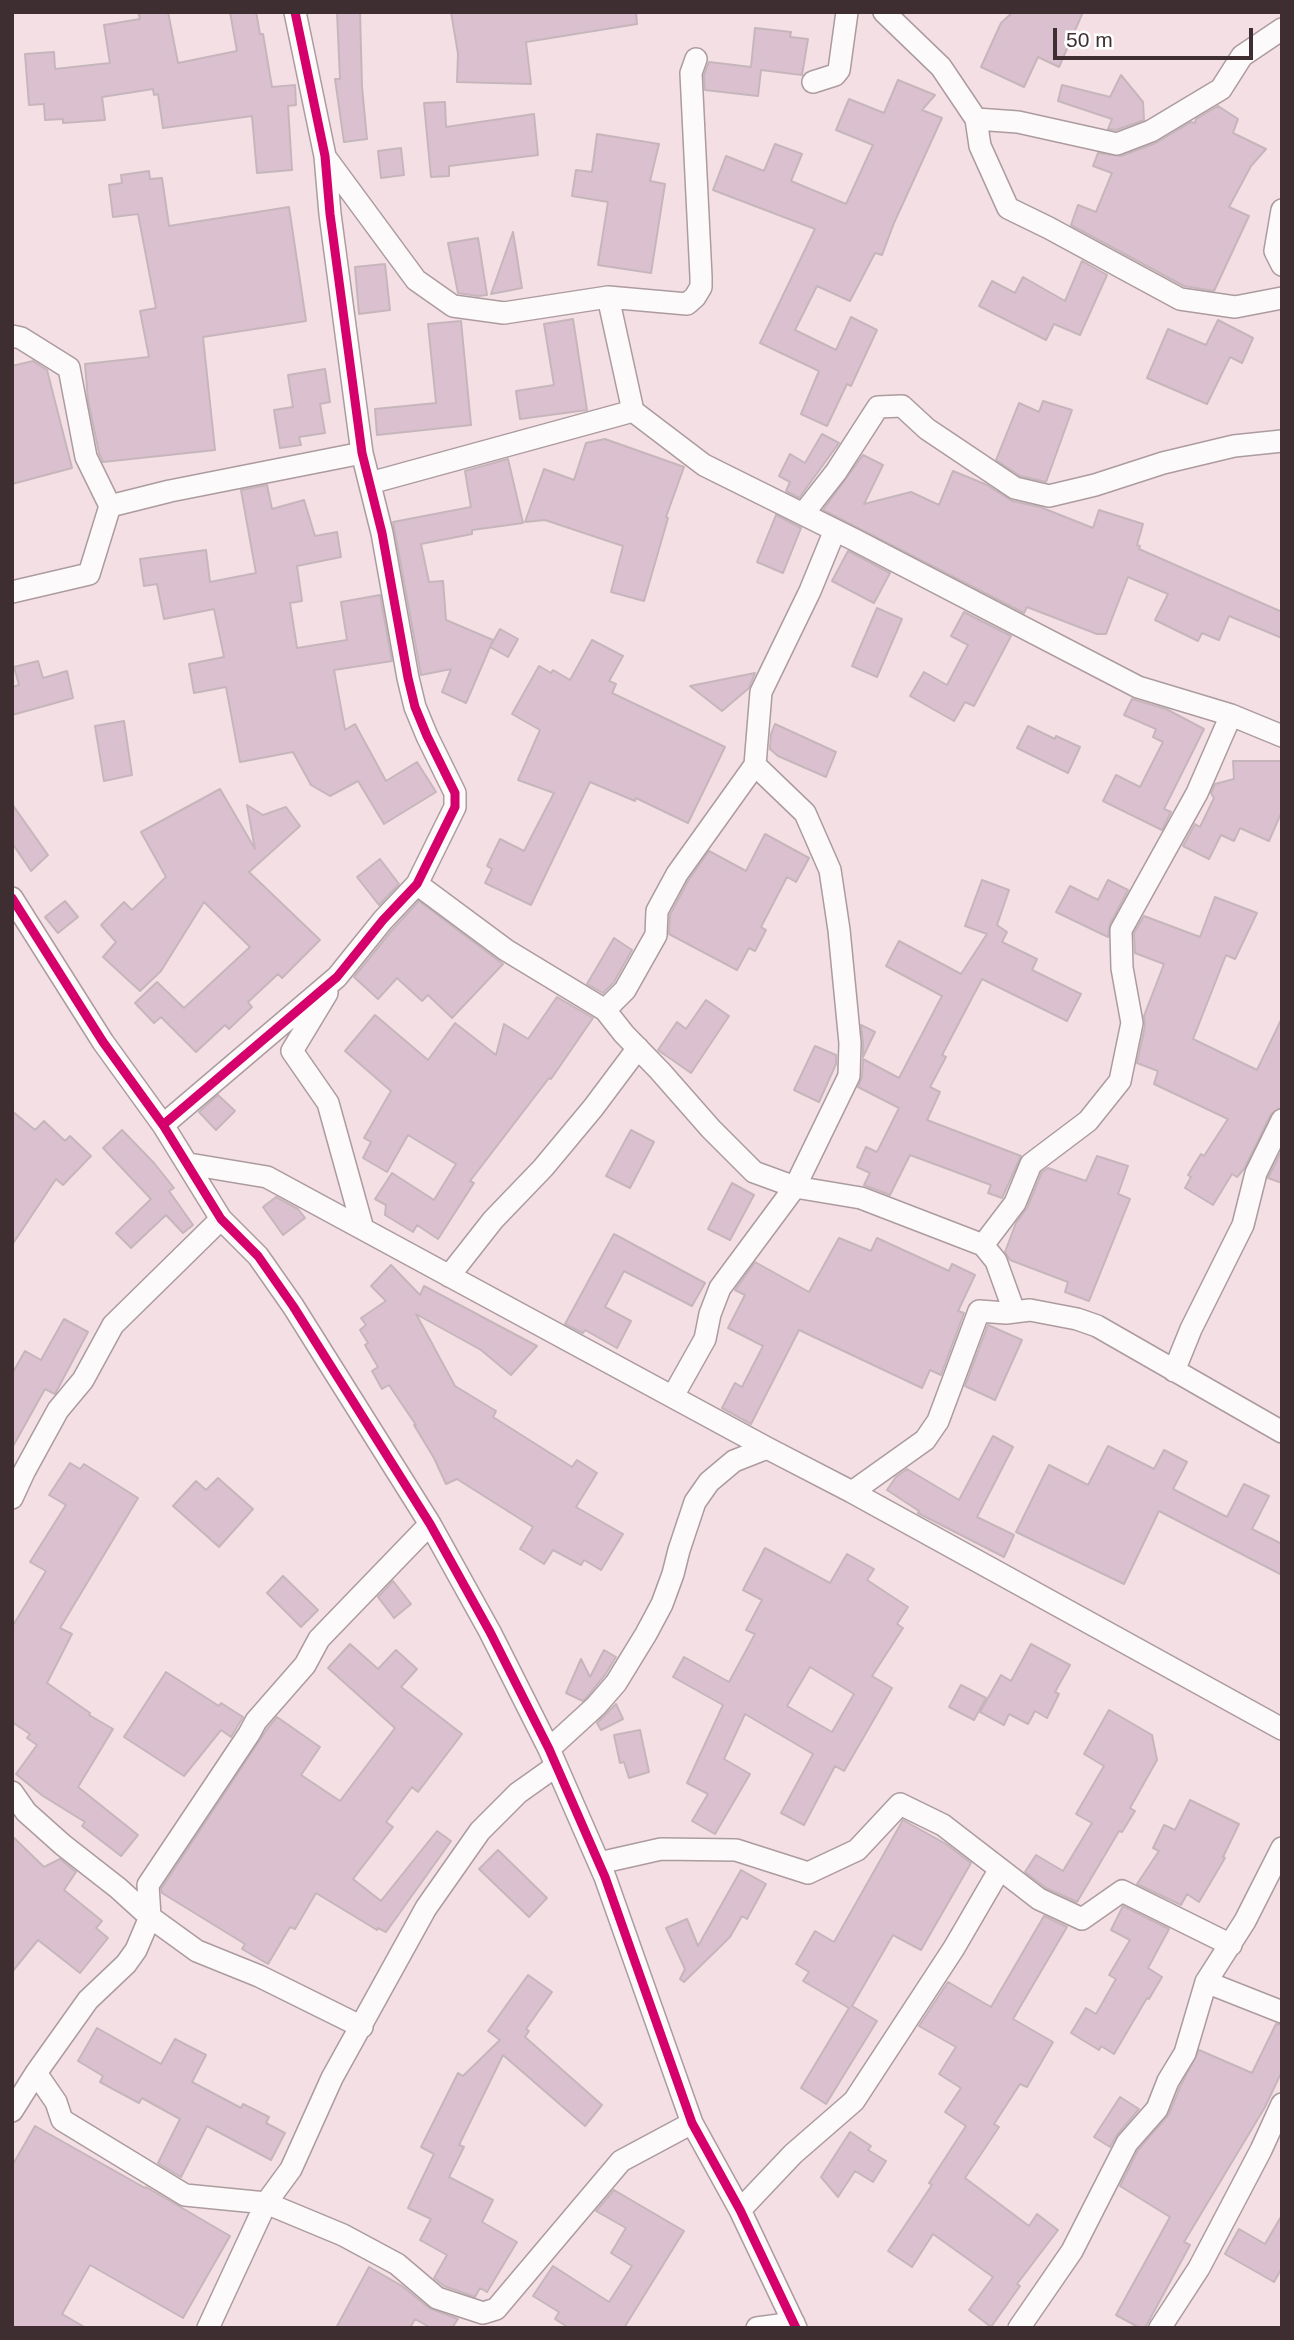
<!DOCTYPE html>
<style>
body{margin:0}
#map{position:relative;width:1294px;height:2340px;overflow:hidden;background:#f3dfe4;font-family:Arial,sans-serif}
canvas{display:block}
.frame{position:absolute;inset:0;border:14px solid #3e2d31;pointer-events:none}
.scale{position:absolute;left:1053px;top:28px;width:200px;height:32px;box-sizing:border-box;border:4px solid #3e2d31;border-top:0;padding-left:9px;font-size:21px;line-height:24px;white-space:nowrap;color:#3e2d31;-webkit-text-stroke:5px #fff;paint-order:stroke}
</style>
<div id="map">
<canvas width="1294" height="2340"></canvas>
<div class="frame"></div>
<div class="scale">50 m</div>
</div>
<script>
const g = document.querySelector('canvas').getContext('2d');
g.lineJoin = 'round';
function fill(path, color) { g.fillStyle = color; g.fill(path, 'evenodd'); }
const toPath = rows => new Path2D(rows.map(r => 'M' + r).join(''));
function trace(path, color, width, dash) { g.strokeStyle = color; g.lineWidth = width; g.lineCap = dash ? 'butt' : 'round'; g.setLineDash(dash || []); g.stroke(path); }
const building = toPath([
 [138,12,168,12,178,63,237,51,230,12,256,12,260,34,263,34,272,87,295,85,296,105,288,106,292,170,257,173,252,116,163,128,158,94,154,95,153,89,102,97,105,120,63,123,63,119,45,120,44,104,29,105,25,54,54,52,55,69,110,63,104,25,140,19,138,12],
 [337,12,360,12,362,87,367,139,344,142,335,79,340,79,337,12],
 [451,12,636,12,637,24,526,42,531,84,457,82,458,54,451,12],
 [1013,12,1083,12,1059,67,1038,57,1024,87,981,67,1001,23,1013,12],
 [755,28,791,32,790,37,808,39,802,75,761,70,758,96,705,90,704,75,709,62,751,67,755,28],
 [1121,75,1143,102,1144,120,1116,130,1108,129,1112,119,1058,101,1062,85,1110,97,1121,75],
 [898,80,935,95,922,110,942,118,894,223,882,255,875,253,850,301,817,286,795,330,836,350,851,317,877,330,851,386,847,384,827,426,801,414,819,371,760,343,815,229,713,190,726,156,764,171,775,144,802,154,791,181,846,204,873,145,836,130,849,99,884,113,898,80],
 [445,102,446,127,534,114,538,155,449,166,449,176,431,177,424,103,445,102],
 [1218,106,1238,119,1233,133,1266,149,1251,166,1229,207,1249,216,1214,291,1184,286,1071,225,1078,205,1096,212,1112,173,1093,166,1098,153,1121,156,1156,143,1191,122,1195,123,1196,119,1218,106],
 [597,134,659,144,650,181,665,184,651,273,598,265,608,202,572,196,576,170,592,172,597,134],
 [401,148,404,175,381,178,378,151,401,148],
 [149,171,150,179,162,178,169,226,289,207,306,321,203,337,215,450,103,462,99,453,88,400,85,364,149,357,140,311,156,308,138,214,113,217,109,185,122,183,121,175,149,171],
 [513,232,522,288,491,294,513,232],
 [478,238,487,295,478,296,458,293,448,243,478,238],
 [1082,261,1107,275,1080,335,1054,324,1046,340,979,306,992,281,1015,293,1023,277,1065,301,1082,261],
 [385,264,390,310,359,314,355,267,385,264],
 [573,319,587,410,520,419,516,391,554,385,544,324,573,319],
 [1218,320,1253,338,1242,363,1230,357,1207,404,1147,378,1168,329,1206,345,1218,320],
 [461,321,471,425,377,435,375,409,436,403,428,324,461,321],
 [33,361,47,370,72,468,12,484,12,366,33,361],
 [325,369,330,402,320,404,325,433,299,437,301,445,280,448,274,410,293,407,288,375,325,369],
 [1043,401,1072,410,1046,482,1020,476,996,460,1019,403,1039,412,1043,401],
 [822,434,839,443,799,498,786,491,790,482,779,476,790,454,805,463,822,434],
 [605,439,684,467,666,517,668,518,644,601,611,592,623,546,545,520,525,522,544,469,574,480,586,443,605,439],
 [863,455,883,465,864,504,911,492,939,505,953,471,987,485,1012,501,1040,507,1093,528,1099,510,1143,524,1137,545,1140,546,1139,549,1282,612,1282,638,1229,616,1219,640,1202,633,1198,641,1155,620,1168,594,1128,577,1106,634,1097,634,1027,607,1024,613,823,510,863,455],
 [508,459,523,523,472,530,472,534,421,544,429,582,443,581,446,620,493,640,466,703,442,692,451,669,421,675,393,522,471,507,465,471,508,459],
 [267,485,272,509,304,500,315,536,337,532,341,557,297,566,302,601,290,603,297,648,347,640,341,602,380,595,392,661,334,670,345,730,355,724,386,781,417,762,436,792,384,824,358,781,330,796,311,785,293,752,240,762,226,687,194,693,189,664,224,657,214,609,164,619,157,584,144,586,140,559,206,550,210,582,256,573,241,490,267,485],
 [776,515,801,528,783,573,757,562,776,515],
 [848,551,890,573,874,603,832,581,848,551],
 [877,608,902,619,877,677,852,666,877,608],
 [964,612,1011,636,974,706,965,702,954,721,910,696,924,672,947,685,968,645,951,636,964,612],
 [500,629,518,639,508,657,490,647,500,629],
 [592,640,623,656,609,681,616,684,612,693,725,747,688,823,636,798,635,801,590,782,531,905,485,883,492,869,487,866,500,839,524,851,554,793,518,780,540,730,512,714,539,666,551,673,553,670,570,680,592,640],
 [38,661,43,678,67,671,73,698,12,715,12,687,19,685,14,667,38,661],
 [755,673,749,688,722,711,690,686,755,673],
 [1132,699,1166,709,1204,729,1164,809,1171,812,1162,830,1103,801,1116,775,1140,787,1163,742,1153,737,1156,729,1124,715,1132,699],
 [124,721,132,775,104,781,95,726,124,721],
 [775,724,836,752,826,777,778,756,770,749,771,734,775,724],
 [1028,726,1055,739,1056,736,1080,747,1068,773,1017,748,1028,726],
 [1233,761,1282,761,1282,811,1269,841,1240,828,1234,841,1221,835,1209,859,1183,846,1195,824,1200,827,1214,798,1211,793,1215,784,1234,779,1233,761],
 [220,789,255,849,247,805,263,815,286,807,300,826,249,872,320,940,282,978,278,974,248,1002,252,1007,229,1029,225,1025,196,1052,161,1017,154,1023,135,1003,157,982,184,1008,250,947,204,902,161,971,140,991,103,957,116,942,101,925,124,902,132,910,166,877,141,832,220,789],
 [12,804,48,855,31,871,12,843,12,804],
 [765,834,809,858,796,882,787,877,761,927,766,930,755,951,749,948,737,970,669,934,670,915,688,881,709,851,746,871,765,834],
 [380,859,399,884,379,905,357,877,380,859],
 [982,880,1009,890,997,925,1007,932,1002,942,1037,959,1032,970,1081,994,1067,1021,982,979,942,1055,946,1057,930,1087,940,1092,927,1120,1021,1156,1002,1198,988,1193,991,1185,910,1155,890,1195,864,1185,870,1173,857,1167,866,1147,877,1152,899,1108,858,1087,862,1077,863,1059,899,1078,942,996,886,966,899,941,961,974,987,934,965,926,982,880],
 [1108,880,1128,890,1110,924,1108,937,1056,912,1070,886,1098,900,1108,880],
 [1215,897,1257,913,1235,959,1226,955,1193,1039,1257,1070,1282,1018,1282,1107,1271,1114,1244,1169,1237,1177,1232,1174,1213,1205,1185,1188,1191,1177,1188,1175,1201,1154,1204,1156,1228,1119,1154,1084,1158,1071,1137,1063,1145,1026,1144,1016,1164,964,1135,953,1134,933,1144,916,1200,937,1215,897],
 [65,901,78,917,58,933,45,917,65,901],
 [419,901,503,964,452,1018,428,995,422,1001,397,978,378,999,354,977,393,929,419,901],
 [614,938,632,950,614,982,603,993,587,984,614,938],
 [557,997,593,1018,551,1079,549,1078,470,1181,474,1183,438,1239,417,1225,413,1232,385,1215,386,1205,375,1199,392,1173,434,1200,456,1164,408,1135,387,1172,363,1158,371,1142,364,1138,391,1091,345,1051,375,1015,428,1060,455,1023,496,1055,504,1024,528,1039,557,997],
 [706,1000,729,1016,691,1073,658,1050,677,1022,686,1029,706,1000],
 [861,1025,875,1032,863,1057,863,1042,861,1025],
 [815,1046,836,1055,836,1064,819,1102,794,1090,815,1046],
 [218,1095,235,1111,216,1130,199,1112,218,1095],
 [12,1111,35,1130,44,1121,65,1141,70,1136,91,1156,63,1185,56,1179,12,1245,12,1111],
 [122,1130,154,1163,174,1188,169,1191,193,1225,183,1233,166,1215,131,1248,116,1233,151,1199,103,1148,122,1130],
 [631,1130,654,1142,630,1188,606,1176,631,1130],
 [1282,1150,1282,1183,1268,1178,1282,1150],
 [1097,1156,1128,1166,1118,1194,1130,1199,1089,1301,1065,1292,1068,1282,1010,1260,1005,1252,1016,1223,1027,1208,1042,1172,1048,1168,1086,1181,1097,1156],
 [732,1183,754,1195,730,1240,708,1229,732,1183],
 [276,1197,298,1209,305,1218,283,1235,263,1207,276,1197],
 [614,1234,705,1283,692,1306,624,1271,605,1307,631,1321,617,1348,585,1330,583,1333,565,1324,614,1234],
 [839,1238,871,1251,877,1238,949,1271,952,1264,975,1275,958,1311,964,1313,941,1375,930,1370,922,1388,799,1330,751,1424,722,1408,735,1383,742,1387,763,1346,728,1328,745,1295,735,1290,755,1262,809,1292,839,1238],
 [391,1265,420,1295,424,1286,537,1346,511,1375,481,1350,416,1314,455,1386,496,1411,493,1417,572,1467,577,1460,597,1473,576,1507,623,1534,601,1570,584,1560,581,1565,553,1550,544,1564,520,1549,533,1527,457,1479,446,1484,434,1458,414,1425,416,1425,389,1385,382,1389,372,1371,378,1367,365,1345,368,1343,360,1330,366,1325,361,1318,386,1301,371,1286,391,1265],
 [64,1319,88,1332,56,1392,55,1394,45,1389,12,1448,12,1374,25,1351,41,1360,64,1319],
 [988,1325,1022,1340,995,1400,965,1386,988,1325],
 [993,1436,1013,1447,977,1517,1014,1535,1004,1557,918,1513,919,1511,887,1490,896,1477,907,1469,959,1500,993,1436],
 [1108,1446,1154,1469,1164,1450,1187,1462,1173,1489,1227,1517,1244,1484,1269,1496,1252,1529,1282,1544,1282,1575,1159,1511,1124,1584,1016,1532,1049,1465,1088,1485,1108,1446],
 [70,1463,80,1469,84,1464,138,1498,60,1628,72,1634,47,1683,90,1713,89,1715,113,1729,78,1787,138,1835,121,1856,82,1826,85,1822,43,1796,16,1774,37,1745,27,1738,30,1734,12,1722,12,1627,46,1571,30,1562,66,1505,49,1495,70,1463],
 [218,1478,253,1509,219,1547,173,1506,196,1481,206,1490,218,1478],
 [765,1548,830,1583,847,1554,874,1569,867,1580,908,1607,897,1624,903,1628,872,1676,892,1688,844,1771,835,1766,804,1825,781,1813,813,1754,745,1714,724,1759,750,1774,715,1834,692,1821,708,1794,687,1783,723,1705,673,1677,684,1657,729,1682,755,1634,746,1630,762,1600,743,1590,765,1548],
 [810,1667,854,1694,832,1732,787,1706,810,1667],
 [283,1576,318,1610,301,1627,267,1593,283,1576],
 [393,1581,411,1604,394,1618,378,1597,393,1581],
 [350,1644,378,1669,396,1650,417,1669,401,1687,462,1734,418,1792,412,1787,386,1822,393,1827,353,1879,381,1901,437,1831,451,1841,386,1932,378,1928,377,1930,316,1893,295,1929,290,1927,268,1964,242,1949,245,1944,162,1893,161,1889,267,1729,277,1717,320,1747,301,1775,340,1801,395,1728,328,1668,350,1644],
 [1031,1644,1070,1665,1055,1692,1059,1694,1047,1718,1035,1711,1028,1724,1009,1714,1004,1725,980,1712,1001,1675,1011,1681,1031,1644],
 [604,1650,616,1657,605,1675,587,1697,583,1701,566,1693,581,1659,590,1677,604,1650],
 [166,1672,219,1706,221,1703,243,1717,231,1737,221,1730,184,1776,124,1737,166,1672],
 [961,1685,986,1698,974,1720,949,1707,961,1685],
 [616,1704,623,1719,601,1730,597,1723,616,1704],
 [1109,1710,1152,1735,1157,1760,1130,1808,1135,1811,1122,1832,1119,1831,1077,1902,1046,1888,1025,1872,1036,1855,1063,1871,1092,1823,1076,1814,1104,1766,1084,1754,1109,1710],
 [640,1730,649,1772,629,1778,624,1762,620,1763,614,1735,640,1730],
 [1190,1800,1239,1824,1223,1857,1225,1858,1199,1902,1187,1894,1181,1905,1137,1884,1159,1851,1153,1848,1164,1825,1175,1830,1190,1800],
 [903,1820,946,1844,971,1863,921,1950,893,1935,852,2006,877,2021,826,2104,801,2088,849,2008,803,1981,809,1972,796,1964,815,1931,834,1942,903,1820],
 [12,1836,44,1867,60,1859,76,1872,64,1890,102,1921,96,1928,108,1938,80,1973,38,1940,12,1972,12,1836],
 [498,1850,547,1898,529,1917,479,1869,498,1850],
 [741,1870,766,1884,747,1919,742,1916,730,1937,684,1982,680,1979,685,1969,666,1928,687,1919,698,1946,741,1870],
 [1123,1906,1169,1929,1148,1968,1162,1977,1149,1999,1147,1998,1114,2054,1101,2046,1099,2050,1071,2033,1086,2008,1096,2014,1116,1979,1109,1975,1130,1940,1111,1930,1123,1906],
 [1044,1916,1067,1927,1013,2019,1053,2042,1027,2087,1020,2084,994,2124,999,2127,965,2178,1029,2226,1037,2214,1058,2230,1017,2284,1020,2286,991,2327,969,2310,993,2277,933,2234,912,2267,888,2251,932,2185,929,2183,966,2126,945,2112,961,2088,939,2074,956,2047,919,2026,948,1982,991,2007,1044,1916],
 [528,1975,552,1992,526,2029,529,2031,525,2037,602,2105,585,2126,503,2055,459,2145,464,2147,449,2177,493,2200,482,2222,517,2242,487,2292,480,2288,475,2297,444,2286,434,2278,447,2255,420,2240,431,2219,408,2208,434,2154,421,2147,458,2073,463,2076,500,2040,488,2031,528,1975],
 [1276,2024,1282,2025,1282,2071,1265,2107,1184,2242,1190,2245,1145,2328,1140,2328,1116,2315,1170,2217,1120,2186,1138,2150,1169,2114,1180,2087,1199,2050,1252,2073,1276,2024],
 [97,2028,161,2064,175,2039,206,2055,192,2082,241,2108,243,2104,269,2117,266,2123,285,2133,271,2160,207,2126,181,2177,158,2163,180,2119,142,2098,139,2103,100,2082,103,2076,78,2061,97,2028],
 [1120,2097,1139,2109,1117,2135,1110,2147,1094,2137,1120,2097],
 [35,2126,145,2188,146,2187,230,2236,183,2318,90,2265,62,2314,86,2328,12,2328,12,2166,35,2126],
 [850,2132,871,2146,868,2150,886,2161,873,2182,855,2171,838,2197,821,2177,850,2132],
 [614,2190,684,2231,624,2328,569,2328,555,2319,559,2312,533,2296,553,2266,609,2302,632,2266,611,2253,626,2228,596,2211,614,2190],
 [1282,2215,1282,2268,1274,2282,1225,2254,1239,2229,1265,2244,1282,2215],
 [369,2267,402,2286,429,2308,458,2319,452,2328,431,2328,415,2319,410,2328,336,2328,369,2267]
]);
fill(building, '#dbc1cf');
trace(building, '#c6b6bc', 2);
const street = toPath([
 [884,12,941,67,976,119,980,146,1008,208,1049,228,1180,299,1235,307,1282,298],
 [813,82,835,75,839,70,847,12],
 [976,119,1018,122,1117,144,1151,131,1221,89,1242,56,1282,29],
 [326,158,416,280,453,306,504,313,608,297,687,304,695,297,701,287,701,277,691,73,696,59],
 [1282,210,1275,251,1282,265],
 [608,297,633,411],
 [12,336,21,338,69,368,86,457,110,506],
 [370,483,633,411,704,465,855,540,1138,687,1231,715,1282,736],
 [803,514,836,472,878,407,902,406,927,429,1015,488,1049,496,1095,485,1163,463,1234,446,1282,441],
 [12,592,89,574,110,506,170,491,362,453],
 [417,884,506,950,605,1010,624,1034,660,1071,711,1129,754,1172,795,1187,861,1198,983,1245,996,1261,1014,1311],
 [12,898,103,1042,163,1125,221,1219,258,1256,293,1306,430,1524,490,1632,549,1749,605,1877,692,2123,740,2210,796,2328],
 [327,993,292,1051,328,1103,363,1229],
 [605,1010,625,990,656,935,657,911,677,874,755,765,761,692,810,591,835,530],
 [163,1125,337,977,383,920,417,884,455,807,455,793,427,736,415,707,408,678,382,533,362,453,330,214,325,156,295,12],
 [189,1164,267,1177,767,1448,852,1492,1282,1729],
 [983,1245,1015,1203,1031,1164,1088,1121,1120,1081,1132,1023,1122,968,1121,930,1197,793,1231,715],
 [449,1276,493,1220,543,1168,593,1108,638,1048],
 [1174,1371,1191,1329,1243,1225,1256,1173,1282,1120],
 [673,1396,705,1339,710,1314,720,1288,795,1187,849,1076,850,1043,839,930,830,870,805,813,755,765],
 [852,1492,925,1440,938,1421,979,1311,1006,1313,1030,1310,1077,1319,1097,1326,1282,1432],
 [12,1498,24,1472,58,1410,83,1380,113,1325,221,1219],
 [549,1749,596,1706,616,1683,646,1634,662,1604,673,1574,679,1550,695,1502,709,1482,734,1461,767,1448],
 [12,1792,26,1812,63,1845,118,1888,150,1917,197,1951,259,1976,362,2027],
 [599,1863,661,1849,736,1850,808,1873,857,1850,900,1804,943,1825,1039,1899,1082,1919,1122,1891,1231,1945],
 [1206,1982,1282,2012],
 [36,2073,56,2102,62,2120,185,2195,266,2203,343,2235,397,2264,437,2298,483,2313,496,2309,621,2161,692,2123],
 [12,2111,36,2073,88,2000,126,1964,136,1950,150,1917,148,1885,249,1734,256,1721,305,1665,319,1639,430,1524],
 [740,2210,793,2154,854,2101,954,1948,1000,1869],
 [208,2328,266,2203,291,2169,332,2078,426,1908,480,1831,518,1793,556,1766],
 [757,2328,794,2323],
 [1019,2328,1072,2251,1127,2143,1157,2109,1168,2081,1185,2053,1206,1982,1245,1921,1282,1848],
 [1160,2328,1199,2268,1261,2150,1282,2104]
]);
trace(street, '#ac9b9f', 24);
trace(street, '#fdfafb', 21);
trace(toPath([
 [12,898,103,1042,163,1125,221,1219,258,1256,293,1306,430,1524,490,1632,549,1749,605,1877,692,2123,740,2210,796,2328],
 [163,1125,337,977,383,920,417,884,455,807,455,793,427,736,415,707,408,678,382,533,362,453,330,214,325,156,295,12]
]), '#d6006c', 9);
</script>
